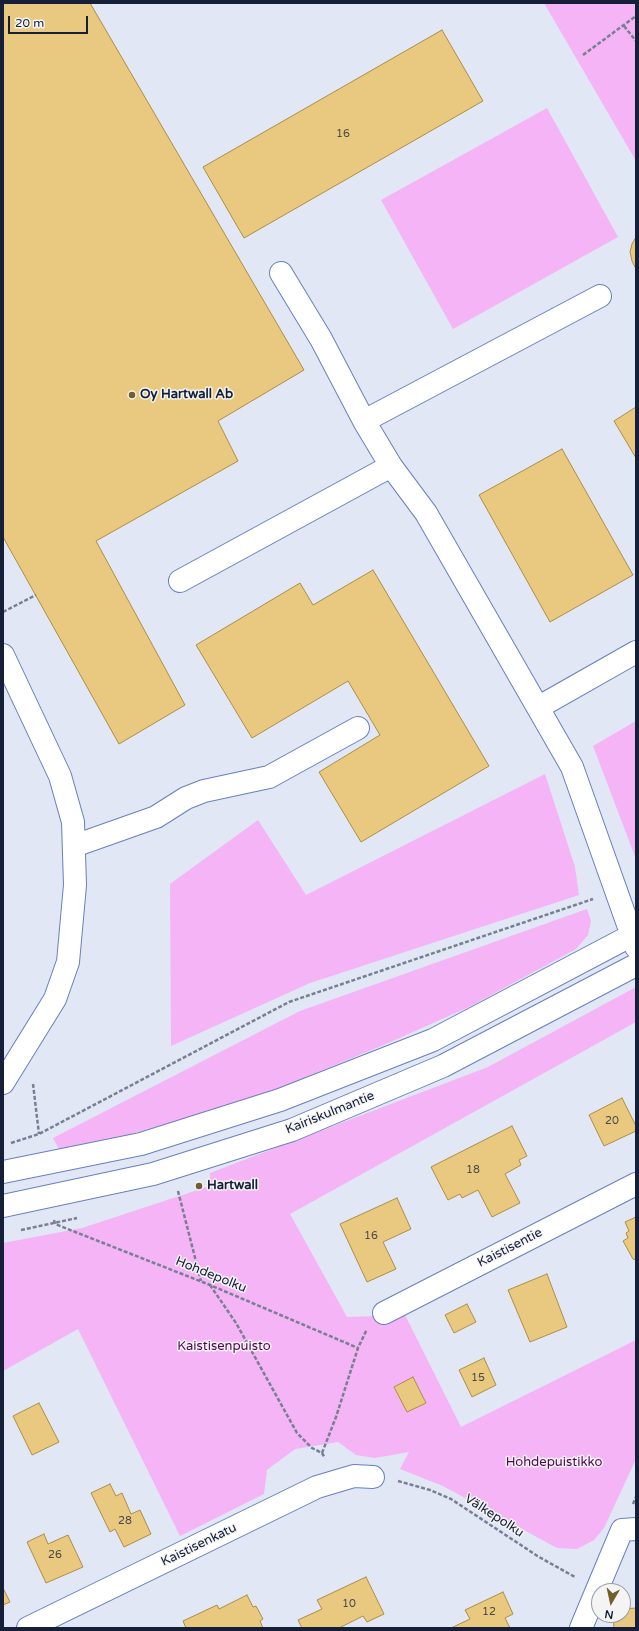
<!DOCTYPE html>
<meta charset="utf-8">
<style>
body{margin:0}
#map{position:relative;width:639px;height:1631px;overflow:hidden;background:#e1e7f5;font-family:"Varela Round",sans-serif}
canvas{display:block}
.frame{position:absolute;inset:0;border:4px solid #151f38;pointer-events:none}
.north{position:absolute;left:591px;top:1583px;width:40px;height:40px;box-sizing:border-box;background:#f4f4f4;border:1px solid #9b9fa9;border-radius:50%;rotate:189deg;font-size:11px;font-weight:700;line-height:16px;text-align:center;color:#151f38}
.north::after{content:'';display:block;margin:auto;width:14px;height:18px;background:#725d2c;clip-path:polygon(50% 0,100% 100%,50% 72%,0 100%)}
.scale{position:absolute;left:8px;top:16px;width:80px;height:18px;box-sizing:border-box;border:2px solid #151f38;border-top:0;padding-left:5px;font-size:12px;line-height:14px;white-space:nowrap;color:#151f38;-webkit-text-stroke:3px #f4f4f4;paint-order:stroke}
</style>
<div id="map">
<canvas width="639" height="1631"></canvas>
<div class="frame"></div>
<div class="north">N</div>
<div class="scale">20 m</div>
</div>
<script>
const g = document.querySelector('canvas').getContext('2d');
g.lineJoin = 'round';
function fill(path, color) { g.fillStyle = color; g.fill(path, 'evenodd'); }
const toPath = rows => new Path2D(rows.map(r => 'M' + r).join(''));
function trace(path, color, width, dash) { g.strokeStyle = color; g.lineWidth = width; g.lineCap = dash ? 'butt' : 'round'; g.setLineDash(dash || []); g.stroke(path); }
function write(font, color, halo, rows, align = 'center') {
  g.font = font + ' "Varela Round",sans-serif'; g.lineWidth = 3; g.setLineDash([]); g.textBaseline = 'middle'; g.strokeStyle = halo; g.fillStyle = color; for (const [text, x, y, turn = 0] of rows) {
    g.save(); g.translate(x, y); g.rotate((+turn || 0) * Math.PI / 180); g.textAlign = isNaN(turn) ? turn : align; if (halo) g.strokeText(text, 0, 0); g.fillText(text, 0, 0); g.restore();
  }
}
fill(toPath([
 [544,3,636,3,636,161],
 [547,108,618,237,453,329,381,200],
 [636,721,636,859,593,746],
 [545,774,575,867,579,895,310,983,171,1046,170,884,258,820,306,895],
 [587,909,591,921,588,935,576,949,469,1007,386,1044,255,1098,79,1149,60,1151,53,1138,300,1011],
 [636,987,636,1022,290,1214,347,1317,405,1315,461,1427,636,1340,636,1459,604,1528,594,1540,577,1549,557,1548,443,1486,400,1469,409,1452,375,1458,356,1455,338,1442,295,1449,267,1470,264,1494,180,1536,78,1329,3,1371,3,1243,82,1228,210,1186,210,1173,488,1067]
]), '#f4b4f5');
const building = toPath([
 [3,3,90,3,304,370,218,421,238,461,96,541,185,705,119,744,3,537,3,3],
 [442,30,483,101,244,238,203,167,442,30],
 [636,237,636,269,632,261,630,252,632,244,636,237],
 [636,407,636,458,614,421,636,407],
 [562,449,633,575,550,622,479,495,562,449],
 [373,570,489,766,361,842,319,772,380,735,348,681,252,738,196,645,300,583,313,605,373,570],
 [622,1098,636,1126,636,1131,604,1146,589,1115,622,1098],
 [512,1126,527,1156,519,1160,521,1165,505,1174,520,1203,492,1217,478,1190,462,1198,460,1194,448,1200,431,1167,512,1126],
 [397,1198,411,1229,383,1242,396,1269,367,1282,340,1224,397,1198],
 [636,1217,636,1260,633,1259,623,1241,628,1238,626,1233,629,1231,625,1222,636,1217],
 [547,1274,567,1327,530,1342,508,1290,547,1274],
 [467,1304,476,1322,454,1333,445,1315,467,1304],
 [484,1358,496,1385,472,1397,459,1370,484,1358],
 [413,1377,426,1403,407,1412,394,1387,413,1377],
 [39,1403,59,1442,32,1455,13,1416,39,1403],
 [110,1484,116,1496,122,1493,131,1514,140,1510,151,1534,124,1547,115,1529,110,1532,91,1493,110,1484],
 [44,1534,48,1544,68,1535,83,1567,46,1583,27,1542,44,1534],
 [366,1577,384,1614,367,1622,363,1616,339,1628,302,1628,298,1620,322,1609,317,1600,366,1577],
 [3,1588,10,1602,3,1605,3,1588],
 [503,1592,513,1614,505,1618,510,1628,451,1628,470,1619,465,1610,503,1592],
 [247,1595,253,1607,256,1606,263,1619,260,1621,263,1628,186,1628,183,1621,217,1605,219,1609,247,1595],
 [636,1608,636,1628,614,1628,613,1615,623,1615,623,1609,636,1608]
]);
fill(building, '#e9c97f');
trace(building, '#ac8d44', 1);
const minor = toPath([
 [281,273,321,339,364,421],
 [394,471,364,421,600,296],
 [180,581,391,466,426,513,572,767,636,947],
 [3,655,60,776,73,822,75,885,68,962,55,999,3,1083],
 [539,707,636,652],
 [74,846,156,817,186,798,204,791,269,777,358,728],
 [3,1172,141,1144,280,1100,433,1040,636,933],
 [3,1206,153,1174,292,1130,443,1066,636,965],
 [384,1313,636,1184],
 [28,1628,317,1487,354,1476,373,1477],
 [581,1628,622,1530,636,1529]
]);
trace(minor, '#6780be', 24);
trace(toPath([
 [624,26,636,41],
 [583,55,636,16],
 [3,612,36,595],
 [33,1084,39,1134],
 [11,1143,39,1134,289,1002,593,899],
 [178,1191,201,1281],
 [54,1220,55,1224,210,1285,358,1348],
 [21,1230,77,1218],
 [210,1285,236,1323,297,1433,312,1448,322,1453,325,1458],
 [322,1453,336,1417,358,1348,367,1329],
 [398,1481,430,1490,451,1499,539,1557,575,1577],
 [633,1504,636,1497]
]), '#777f93', 2.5, [4, 2]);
trace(minor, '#fff', 22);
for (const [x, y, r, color] of [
 [132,395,4,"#725d2c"],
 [199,1186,4,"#725d2c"]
]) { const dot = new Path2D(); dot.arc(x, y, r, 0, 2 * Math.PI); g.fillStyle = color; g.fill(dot); trace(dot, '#f4f4f4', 1.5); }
write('11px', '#4a4a4a', null, [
 ["16",343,134],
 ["20",612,1121],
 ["18",473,1170],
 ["16",371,1236],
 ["15",478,1378],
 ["28",125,1521],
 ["26",55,1555],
 ["10",349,1604],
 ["12",489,1612]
]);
write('bold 13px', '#151f38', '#f4f4f4', [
 ["Oy Hartwall Ab",140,395],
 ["Hartwall",207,1186]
], 'left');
write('13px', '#151f38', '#f4f4f4', [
 ["Kairiskulmantie",330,1113,-22],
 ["Kaistisentie",510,1248,-27],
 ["Hohdepolku",211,1275,22],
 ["Välkepolku",494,1516,33],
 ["Kaistisenkatu",199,1545,-26]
]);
write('13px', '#520555', '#f4f4f4', [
 ["Kaistisenpuisto",224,1347],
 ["Hohdepuistikko",554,1463]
]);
</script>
